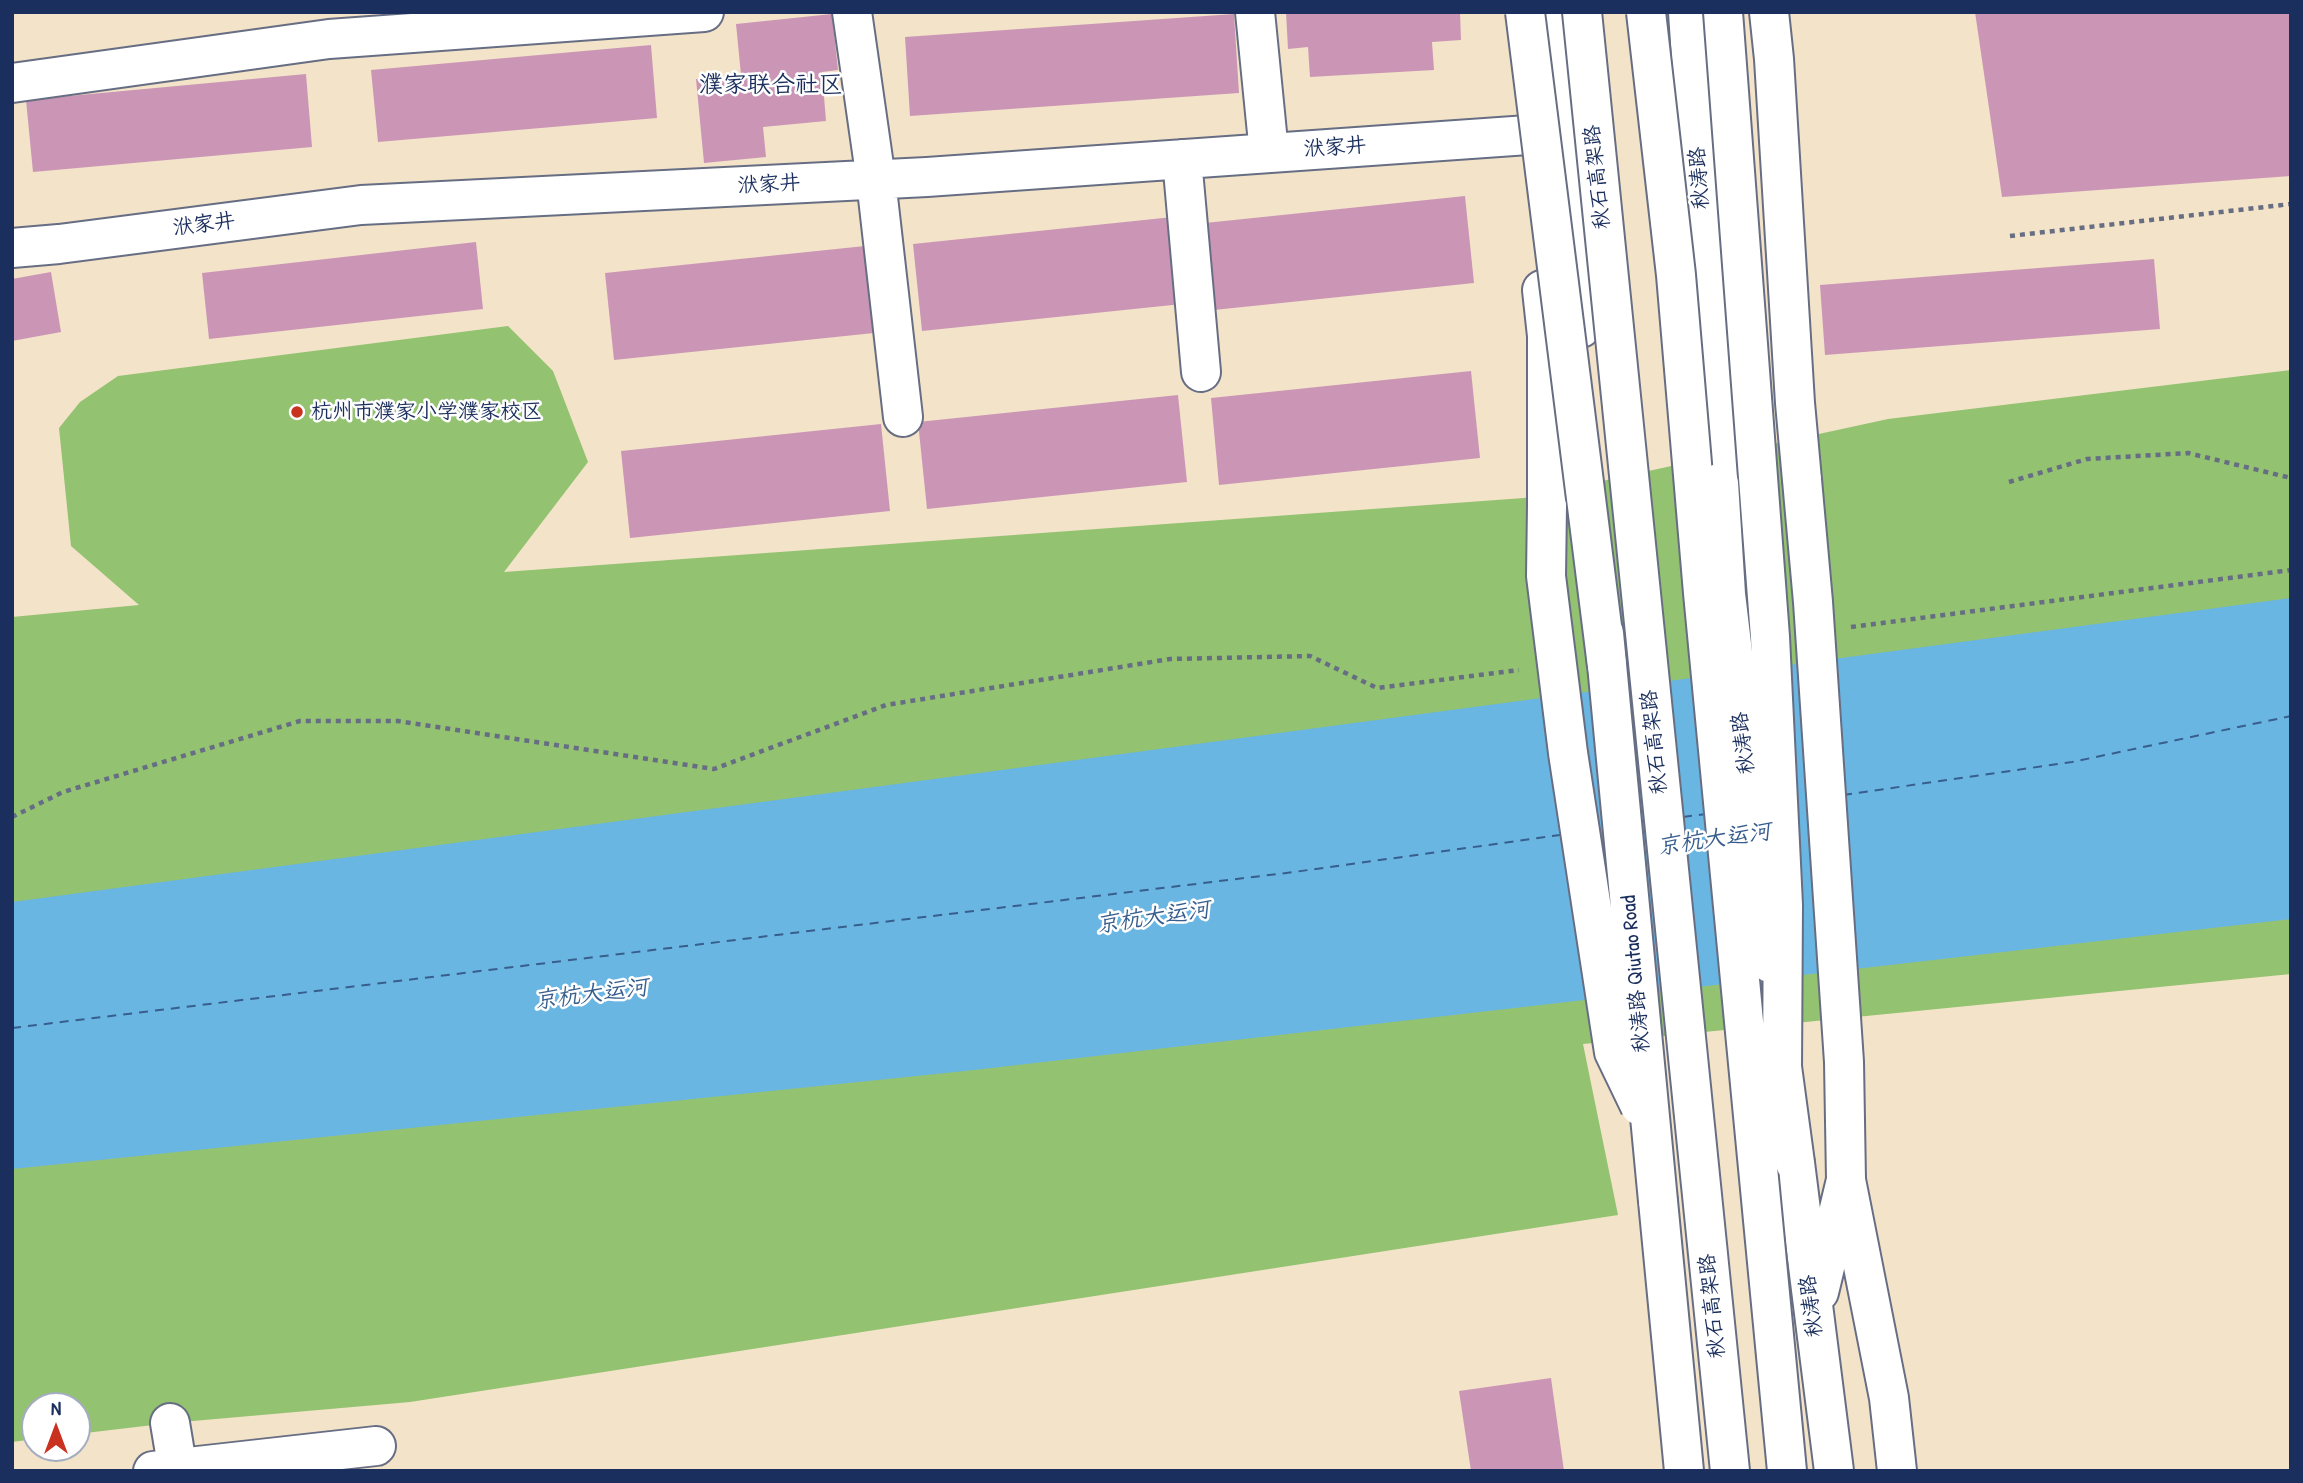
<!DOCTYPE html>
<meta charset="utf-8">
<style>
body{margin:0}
#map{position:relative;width:2303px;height:1483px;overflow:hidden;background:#f3e3c9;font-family:"Patrick Hand",sans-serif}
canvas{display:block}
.frame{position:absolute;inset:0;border:14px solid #1b2f5e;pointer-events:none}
.north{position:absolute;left:21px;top:1392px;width:70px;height:70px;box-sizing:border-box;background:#fff;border:2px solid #a4acbf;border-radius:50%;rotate:0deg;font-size:19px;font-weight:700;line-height:28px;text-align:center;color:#1b2f5e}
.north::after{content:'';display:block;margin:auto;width:24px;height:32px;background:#c8321e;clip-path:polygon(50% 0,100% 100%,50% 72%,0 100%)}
</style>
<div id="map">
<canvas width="2303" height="1483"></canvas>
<div class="frame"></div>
<div class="north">N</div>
</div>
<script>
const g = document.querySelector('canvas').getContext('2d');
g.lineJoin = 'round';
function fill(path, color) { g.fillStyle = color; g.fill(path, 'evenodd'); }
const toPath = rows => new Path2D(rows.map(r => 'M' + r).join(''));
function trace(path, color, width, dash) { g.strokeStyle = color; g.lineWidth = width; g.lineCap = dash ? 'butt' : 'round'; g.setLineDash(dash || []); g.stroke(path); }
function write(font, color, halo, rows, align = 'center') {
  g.font = font + ' "Patrick Hand","LXGW WenKai TC",sans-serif'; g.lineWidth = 5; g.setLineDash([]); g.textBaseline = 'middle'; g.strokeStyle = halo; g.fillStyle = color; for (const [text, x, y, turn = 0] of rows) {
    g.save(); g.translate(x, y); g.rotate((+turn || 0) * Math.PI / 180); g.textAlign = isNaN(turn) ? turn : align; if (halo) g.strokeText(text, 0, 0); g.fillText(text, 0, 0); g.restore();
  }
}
fill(toPath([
 [508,326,553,371,588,462,504,572,1524,498,1888,419,2291,370,2291,974,1583,1044,1618,1215,410,1402,170,1423,77,1434,77,1406,35,1406,35,1439,12,1442,12,617,139,605,71,546,59,428,80,402,118,376]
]), '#93c271');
fill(toPath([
 [2291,598,2291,919,965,1071,12,1169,12,902]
]), '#6ab6e3');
trace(toPath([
 [1843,795,2072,762,2291,716],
 [1683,817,1706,814],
 [12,1028,1294,872,1560,835]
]), '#375e8d', 2, [9, 7]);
fill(toPath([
 [1286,12,1460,12,1461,40,1432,42,1434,70,1310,77,1308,47,1288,49],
 [1975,12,2291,12,2291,176,2002,197],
 [832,14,838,70,822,72,826,121,763,127,766,157,704,163,696,79,741,75,736,24],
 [1234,14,1239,93,910,116,905,37],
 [651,45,657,118,378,142,371,70],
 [306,74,312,147,33,172,26,100],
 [1465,196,1474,283,1214,310,1205,223],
 [1173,217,1182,304,922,331,913,244],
 [476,242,483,309,209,339,202,273],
 [865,246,874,333,614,360,605,273],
 [2154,259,2160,329,1825,355,1820,285],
 [51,272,61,332,12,341,12,279],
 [1471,371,1480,458,1219,485,1211,398],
 [1178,395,1187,482,927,509,918,422],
 [881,424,890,511,630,538,621,451],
 [1551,1378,1564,1471,1471,1471,1459,1391]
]), '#cb96b5');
const minor = toPath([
 [852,12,876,180,903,417],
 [1255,12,1269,153],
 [12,83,329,39,704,12],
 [1182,159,1201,372],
 [12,248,59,244,361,205,927,177,1528,135],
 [1846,1180,1889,1398,1897,1471],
 [170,1423,178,1471],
 [153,1471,376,1446]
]);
const major = toPath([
 [1555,12,1566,98,1581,328],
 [1688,12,1719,483],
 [1769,12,1774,59,1795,403,1802,480],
 [1542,290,1547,336,1547,506],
 [1795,1163,1834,1471],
 [1658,1201,1684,1471],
 [1819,1292,1846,1180,1845,1121]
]);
trace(minor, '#676e83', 42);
trace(major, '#676e83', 42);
trace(toPath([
 [2010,236,2291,204],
 [2009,482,2087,459,2188,453,2291,478],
 [1851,627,2291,570],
 [12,817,63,792,300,721,398,721,714,769,886,705,1170,659,1310,656,1377,688,1519,670]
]), '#676e83', 4.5, [5, 5]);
trace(minor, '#fff', 38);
trace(major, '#fff', 38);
const majorBridge = toPath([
 [1802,480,1813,602,1844,1062,1845,1121],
 [1719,483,1726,594,1770,963],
 [1547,506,1546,576,1568,753,1614,1052,1640,1106],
 [1604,633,1658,1201],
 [1778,1037,1795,1163]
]);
const highwayBridge = toPath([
 [1525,12,1607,666],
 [1582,12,1730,1471],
 [1646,12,1676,275,1703,593,1787,1471],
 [1723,12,1770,637,1783,905,1782,1069]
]);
trace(majorBridge, '#676e83', 42, []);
trace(highwayBridge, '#676e83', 42, []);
trace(majorBridge, '#fff', 38);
trace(highwayBridge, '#fff', 38);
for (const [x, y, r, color] of [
 [297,412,7,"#c8321e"]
]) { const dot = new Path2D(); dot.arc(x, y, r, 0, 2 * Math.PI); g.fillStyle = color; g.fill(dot); trace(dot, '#fff', 2.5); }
write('21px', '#1b2f5e', '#fff', [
 ["洑家井",1335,148,-4],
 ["秋石高架路",1598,177,-96],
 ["秋涛路",1700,178,-94],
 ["洑家井",769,185,-3],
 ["洑家井",204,225,-7],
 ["秋石高架路",1655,742,-96],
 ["秋涛路",1744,743,-97],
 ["秋涛路 Qiutao Road",1636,974,-95],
 ["秋石高架路",1713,1306,-96],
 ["秋涛路",1812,1306,-97]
]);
write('21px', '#1b2f5e', '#fff', [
 ["杭州市濮家小学濮家校区",311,412]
], 'left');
write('italic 23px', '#375e8d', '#fff', [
 ["京杭大运河",1714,840,-8],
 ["京杭大运河",1153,918,-8],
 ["京杭大运河",591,995,-7]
]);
write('24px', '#1b2f5e', '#fff', [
 ["濮家联合社区",771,86]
]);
</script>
